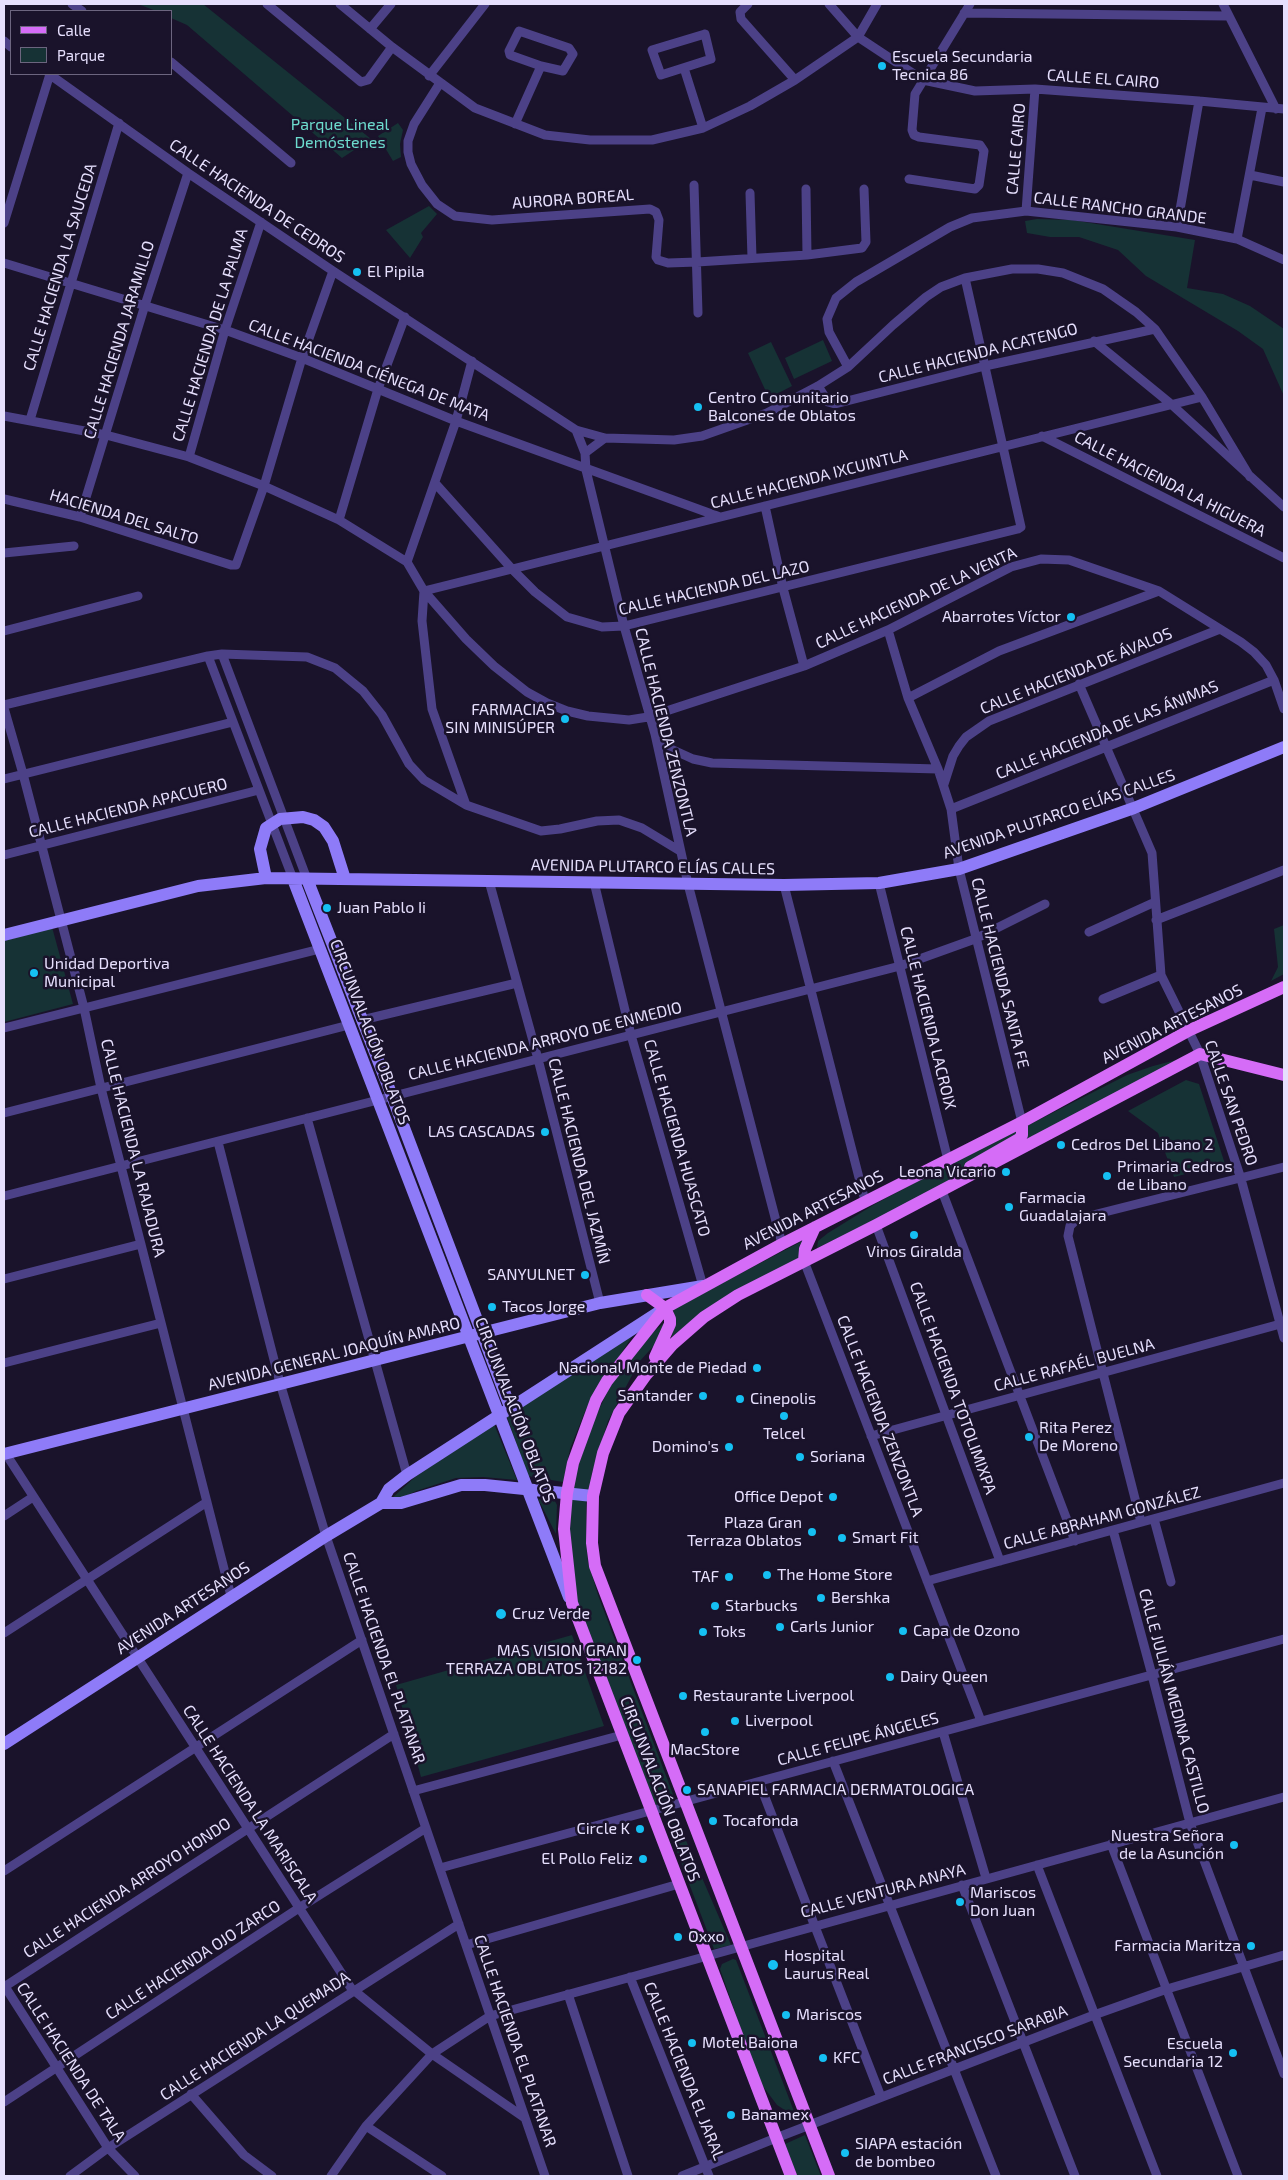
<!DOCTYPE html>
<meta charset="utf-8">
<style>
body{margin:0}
#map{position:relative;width:1288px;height:2180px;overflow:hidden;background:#1a132b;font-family:"Exo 2",sans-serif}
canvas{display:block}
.frame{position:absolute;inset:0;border:5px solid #e6dffd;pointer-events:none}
.legend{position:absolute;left:10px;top:10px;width:162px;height:65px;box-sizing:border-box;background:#1a132b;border:1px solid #6c657f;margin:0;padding:6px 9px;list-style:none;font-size:15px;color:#e6dffd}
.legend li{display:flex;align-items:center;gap:10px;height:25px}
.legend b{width:25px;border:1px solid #6c657f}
</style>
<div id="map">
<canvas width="1288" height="2180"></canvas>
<div class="frame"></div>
<ul class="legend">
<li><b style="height:6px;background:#d56cf7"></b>Calle</li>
<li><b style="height:14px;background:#163235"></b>Parque</li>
</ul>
</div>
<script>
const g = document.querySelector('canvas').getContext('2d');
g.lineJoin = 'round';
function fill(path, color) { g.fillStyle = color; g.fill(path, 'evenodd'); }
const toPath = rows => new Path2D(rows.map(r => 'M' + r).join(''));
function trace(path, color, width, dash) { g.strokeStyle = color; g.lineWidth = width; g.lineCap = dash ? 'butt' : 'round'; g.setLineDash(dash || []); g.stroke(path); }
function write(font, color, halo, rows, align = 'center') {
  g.font = font + ' "Exo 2",sans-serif'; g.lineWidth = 5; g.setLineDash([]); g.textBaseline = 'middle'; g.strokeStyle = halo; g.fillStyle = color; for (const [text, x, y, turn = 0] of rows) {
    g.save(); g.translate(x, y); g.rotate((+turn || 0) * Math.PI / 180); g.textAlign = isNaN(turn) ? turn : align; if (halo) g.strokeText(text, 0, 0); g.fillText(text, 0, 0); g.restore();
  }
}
fill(toPath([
 [138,4,203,4,371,139,342,158,187,25,171,18,171,11,156,11],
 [398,123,403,130,400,144,401,157,393,161,378,136],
 [429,206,437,214,421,233,423,237,410,258,386,230],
 [1037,219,1072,220,1195,240,1187,288,1223,294,1250,306,1284,329,1284,396,1263,349,1238,331,1146,276,1118,250,1079,237,1050,237,1027,233,1025,221],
 [823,340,832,361,794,379,785,358],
 [771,342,792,386,769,398,748,353],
 [1284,925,1284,974,1271,981,1278,967,1274,929],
 [52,927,73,1004,4,1022,4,941],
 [1180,1059,1030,1138,1022,1140,1027,1126,1058,1110,1127,1075,1153,1066],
 [1186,1080,1199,1084,1225,1164,1174,1177,1158,1133,1128,1111],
 [1017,1129,1018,1134,970,1165,959,1176,926,1197,817,1248,818,1241,828,1233,875,1204],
 [806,1239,799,1246,800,1257,696,1318,672,1337,674,1314,673,1309],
 [665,1322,660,1339,639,1362,608,1421,592,1473,590,1492,573,1490,575,1476,593,1422,615,1376,651,1334],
 [636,1330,586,1409,570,1449,563,1482,528,1476,507,1417],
 [494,1424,517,1480,483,1477,456,1478,416,1491,399,1499,389,1501,415,1477],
 [538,1499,555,1501,557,1505,556,1534],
 [571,1500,586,1500,586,1544,588,1562,598,1595,674,1797,655,1805,575,1597,569,1563],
 [572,1635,604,1726,421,1777,396,1685],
 [671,1819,678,1822,731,1945,714,1949,668,1828,667,1824],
 [733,1959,736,1960,795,2114,794,2116,777,2105,759,2081,720,1969,722,1964],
 [805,2135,821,2176,797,2176,785,2144]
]), '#163235');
trace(toPath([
 [72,4,82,11],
 [267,4,361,82,368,80,392,47],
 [340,4,392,47,475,108,545,135,590,140,652,140,703,128,750,106,795,80,858,37,877,4],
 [748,4,740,12,741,19,795,80],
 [829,4,858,37,923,80,975,91,1035,89,1199,101,1284,109],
 [1223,4,1276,109],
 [964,13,1228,16],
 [370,29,391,4],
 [705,34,711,59,661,75,652,50,705,34],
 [4,41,11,47],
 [171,62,291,163],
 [684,68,703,128],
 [49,74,188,173,333,271,576,430,605,438,674,440,702,436,767,413,818,386,848,367,893,325,926,297,941,287,965,278,1012,269,1038,269,1063,273,1103,289,1136,312,1155,329,1202,397,1250,477],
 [429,76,485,4],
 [440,83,414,124,408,141,408,152,411,164,422,185,437,204,455,216,492,220,650,209,656,212,659,220,656,257,658,260,668,263,697,262,807,255,862,248,866,242,864,189],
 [515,124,541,66,563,71,573,54,569,48,519,31,509,51,510,55,541,66],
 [1250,175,1284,182],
 [909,179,975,189,979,185,984,151,980,145,919,137,914,135,912,130,915,94,970,4],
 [694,185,698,313],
 [806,189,807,255],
 [750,193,752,258],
 [1026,211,1035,89],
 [4,223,50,74],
 [1177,227,1199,101],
 [1237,239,1262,108],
 [4,263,225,330,302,358,456,421,720,517],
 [1094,341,1171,404,1284,507],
 [848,367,829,332,827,319,836,298,856,282,950,227,972,218,1026,211,1177,227,1237,239,1284,260],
 [818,386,828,402,835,404,985,366,1155,329],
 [4,416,106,435,189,457,264,486,339,520,407,562,424,591,466,639,494,666,527,692,547,703,567,711,588,716,629,720,648,717,804,666,888,630,1011,567,1041,559,1069,560,1159,591,1241,642,1254,652,1266,665,1274,680,1284,709],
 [30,420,119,123],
 [576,430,585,453,586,470,624,626,655,734,688,884,782,1244],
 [1042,436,1284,558],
 [585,453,605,438],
 [189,457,225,330,261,222],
 [435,483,512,569,535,592,567,617,602,627,624,626,1018,529,1021,527,965,278],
 [4,499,80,517,231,565,236,565,264,486,302,358,333,271],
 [765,506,783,588,804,666],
 [80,517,145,305,188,173],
 [339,520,378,389,405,317],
 [4,553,74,546],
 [407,562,456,421,472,361],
 [888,630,908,698,938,769,951,809,959,869,1022,1122],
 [4,631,138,596],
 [222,654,307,879],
 [208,656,293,879],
 [1079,684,1152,853,1161,975,1200,1054,1241,1179,1284,1338],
 [908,698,999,651,1159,591],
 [4,705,208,656,222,654,307,657,335,668,363,691,382,715,409,764,424,780,466,805,541,831,560,829,597,821,619,820,642,828,680,851],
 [4,708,23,774,84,1008,101,1088,231,1596],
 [655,734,671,749,693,759,712,763,938,769],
 [4,779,233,722],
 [944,784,953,756,959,746,966,737,989,721,1220,629],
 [466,805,432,709,422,621,424,591,1202,397],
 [951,809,1274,680],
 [4,855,259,790],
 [489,881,538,1059,600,1303],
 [594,882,631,1035,703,1286],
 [879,883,948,1160],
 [784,885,865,1201],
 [1156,920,1284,870],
 [1089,932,1155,902],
 [1103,999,1161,975],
 [362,1020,517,983],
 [4,1028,320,949],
 [4,1113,349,1025],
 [307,1118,407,1475],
 [218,1142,280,1383,326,1536,545,2176],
 [942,1191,1075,1541],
 [4,1196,900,966,975,939,1045,904],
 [876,1225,1000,1561],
 [804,1261,981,1721],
 [4,1279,141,1244],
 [4,1363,161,1323],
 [871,1436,1284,1323],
 [6,1454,351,1988,432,2054,525,2118],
 [4,1516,33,1497],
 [1154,1519,1171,1582],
 [1141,1522,1068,1236,1070,1226,1077,1219,1284,1167],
 [1113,1530,1152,1675,1190,1823,1284,2074],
 [927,1581,1284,1483],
 [4,1633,207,1502],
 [943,1732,986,1878],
 [833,1761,996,2176],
 [759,1782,881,2097],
 [413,1791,622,1735],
 [1111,1844,1238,2176],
 [1037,1865,1157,2176],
 [440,1868,1284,1639],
 [4,1871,362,1640],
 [962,1885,1075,2176],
 [466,1945,679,1884],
 [630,1977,709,2176],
 [4,1985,108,2148,135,2176],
 [4,1987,394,1734],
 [568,1994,628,2176],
 [191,2094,244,2155,272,2176],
 [4,2102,299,1908,426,1828],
 [366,2126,442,2176],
 [70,2176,108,2148,459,1924],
 [331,2176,366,2126,432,2054,490,2016,1284,1797],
 [682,2176,776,2138,1094,2015,1167,1989,1284,1955]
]), '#4c4187', 9);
trace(toPath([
 [266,878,260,849,266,828,280,819,303,817,314,820,324,827,333,841,345,879],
 [293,879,569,1597],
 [307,879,392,1096,510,1407],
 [4,935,198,886,266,878,784,885,879,883,959,869,1134,808,1284,747],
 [4,1454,600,1303,703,1286],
 [381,1503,401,1503,461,1485,485,1485,593,1496],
 [4,1744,326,1536,381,1503,389,1489,407,1475,665,1308]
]), '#8e7bf8', 12);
trace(toPath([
 [970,1167,1019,1139,1022,1135,1022,1122],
 [804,1261,805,1249,815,1227],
 [647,1295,665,1308,670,1319,670,1324,655,1357],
 [791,2176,572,1603,564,1529,567,1493,573,1463,596,1400,607,1381,665,1308,782,1244,1022,1122,1190,1030,1284,987],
 [829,2176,595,1566,592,1543,593,1496,603,1453,619,1413,646,1375,672,1345,704,1317,738,1295,876,1225,1200,1054,1284,1075]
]), '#d56cf7', 12);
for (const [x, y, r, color] of [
 [882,66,5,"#15c0f3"],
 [357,272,5,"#15c0f3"],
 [698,407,5,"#15c0f3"],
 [1071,617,5,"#15c0f3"],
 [565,719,5,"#15c0f3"],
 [327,908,5,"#15c0f3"],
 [34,973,5,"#15c0f3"],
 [545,1132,5,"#15c0f3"],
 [1061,1145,5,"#15c0f3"],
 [1006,1172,5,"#15c0f3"],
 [1107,1176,5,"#15c0f3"],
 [1009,1207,5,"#15c0f3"],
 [914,1235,5,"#15c0f3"],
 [585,1275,5,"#15c0f3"],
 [492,1307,5,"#15c0f3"],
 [757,1368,5,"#15c0f3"],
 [703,1396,5,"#15c0f3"],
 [740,1399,5,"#15c0f3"],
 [784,1416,5,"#15c0f3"],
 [1029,1437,5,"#15c0f3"],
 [729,1447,5,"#15c0f3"],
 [800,1457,5,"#15c0f3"],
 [833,1497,5,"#15c0f3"],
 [812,1532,5,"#15c0f3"],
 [842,1538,5,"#15c0f3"],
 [767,1575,5,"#15c0f3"],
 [729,1577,5,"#15c0f3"],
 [821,1598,5,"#15c0f3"],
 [715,1606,5,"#15c0f3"],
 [501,1614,6,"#15c0f3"],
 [780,1627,5,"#15c0f3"],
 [903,1631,5,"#15c0f3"],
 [703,1632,5,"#15c0f3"],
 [637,1660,5,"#15c0f3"],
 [890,1677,5,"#15c0f3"],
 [683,1696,5,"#15c0f3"],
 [735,1721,5,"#15c0f3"],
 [705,1732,5,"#15c0f3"],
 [687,1790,5,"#15c0f3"],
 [713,1821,5,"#15c0f3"],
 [640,1829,5,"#15c0f3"],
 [1234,1845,5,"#15c0f3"],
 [643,1859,5,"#15c0f3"],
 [960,1902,5,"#15c0f3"],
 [678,1937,5,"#15c0f3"],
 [1251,1946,5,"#15c0f3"],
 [773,1965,6,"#15c0f3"],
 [786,2015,5,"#15c0f3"],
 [692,2043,5,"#15c0f3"],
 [1233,2053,5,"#15c0f3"],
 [823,2058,5,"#15c0f3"],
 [731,2115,5,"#15c0f3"],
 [845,2153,5,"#15c0f3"]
]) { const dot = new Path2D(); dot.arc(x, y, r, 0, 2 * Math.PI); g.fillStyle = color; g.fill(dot); trace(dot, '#1a132b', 2); }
write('16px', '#e6dffd', '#1a132b', [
 ["Escuela Secundaria",892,57],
 ["Tecnica 86",892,75],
 ["El Pipila",367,272],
 ["Centro Comunitario",708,398],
 ["Balcones de Oblatos",708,416],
 ["Abarrotes Víctor",1061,617,"right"],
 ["FARMACIAS",555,710,"right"],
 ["SIN MINISÚPER",555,728,"right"],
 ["Juan Pablo Ii",337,908],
 ["Unidad Deportiva",44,964],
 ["Municipal",44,982],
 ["LAS CASCADAS",535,1132,"right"],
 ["Cedros Del Libano 2",1071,1145],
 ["Primaria Cedros",1117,1167],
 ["de Libano",1117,1185],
 ["Leona Vicario",996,1172,"right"],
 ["Farmacia",1019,1198],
 ["Guadalajara",1019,1216],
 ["Vinos Giralda",914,1252,"center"],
 ["SANYULNET",575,1275,"right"],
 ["Tacos Jorge",502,1307],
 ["Nacional Monte de Piedad",747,1368,"right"],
 ["Santander",693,1396,"right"],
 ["Cinepolis",750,1399],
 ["Rita Perez",1039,1428],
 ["De Moreno",1039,1446],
 ["Telcel",784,1434,"center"],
 ["Domino's",719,1447,"right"],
 ["Soriana",810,1457],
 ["Office Depot",823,1497,"right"],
 ["Plaza Gran",802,1523,"right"],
 ["Terraza Oblatos",802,1541,"right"],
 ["Smart Fit",852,1538],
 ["The Home Store",777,1575],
 ["TAF",719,1577,"right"],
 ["Bershka",831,1598],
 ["Starbucks",725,1606],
 ["Cruz Verde",512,1614],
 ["Carls Junior",790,1627],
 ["Capa de Ozono",913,1631],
 ["Toks",713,1632],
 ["MAS VISION GRAN",627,1651,"right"],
 ["TERRAZA OBLATOS 12182",627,1669,"right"],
 ["Dairy Queen",900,1677],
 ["Restaurante Liverpool",693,1696],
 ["Liverpool",745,1721],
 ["MacStore",705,1750,"center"],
 ["SANAPIEL FARMACIA DERMATOLOGICA",697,1790],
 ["Tocafonda",723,1821],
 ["Circle K",630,1829,"right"],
 ["Nuestra Señora",1224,1836,"right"],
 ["de la Asunción",1224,1854,"right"],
 ["El Pollo Feliz",633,1859,"right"],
 ["Mariscos",970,1893],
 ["Don Juan",970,1911],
 ["Oxxo",688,1937],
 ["Farmacia Maritza",1241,1946,"right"],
 ["Hospital",784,1956],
 ["Laurus Real",784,1974],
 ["Mariscos",796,2015],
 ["Motel Baiona",702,2043],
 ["Escuela",1223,2044,"right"],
 ["Secundaria 12",1223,2062,"right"],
 ["KFC",833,2058],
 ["Banamex",741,2115],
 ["SIAPA estación",855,2144],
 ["de bombeo",855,2162]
], 'left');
write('16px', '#e6dffd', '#1a132b', [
 ["CALLE EL CAIRO",1103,79,4],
 ["CALLE CAIRO",1016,149,-85],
 ["AURORA BOREAL",573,199,-4],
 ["CALLE HACIENDA DE CEDROS",257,201,34],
 ["CALLE RANCHO GRANDE",1120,208,7],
 ["CALLE HACIENDA LA SAUCEDA",60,267,-73],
 ["CALLE HACIENDA DE LA PALMA",210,335,-73],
 ["CALLE HACIENDA JARAMILLO",119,340,-73],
 ["CALLE HACIENDA ACATENGO",978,353,-14],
 ["CALLE HACIENDA CIÉNEGA DE MATA",369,370,21],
 ["CALLE HACIENDA IXCUINTLA",809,479,-14],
 ["CALLE HACIENDA LA HIGUERA",1170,484,27],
 ["HACIENDA DEL SALTO",124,517,17],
 ["CALLE HACIENDA DEL LAZO",714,588,-13],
 ["CALLE HACIENDA DE LA VENTA",916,598,-25],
 ["CALLE HACIENDA DE ÁVALOS",1076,671,-22],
 ["CALLE HACIENDA DE LAS ÁNIMAS",1107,730,-22],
 ["CALLE HACIENDA ZENZONTLA",666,732,76],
 ["CALLE HACIENDA APACUERO",128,808,-14],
 ["AVENIDA PLUTARCO ELÍAS CALLES",1059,814,-19],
 ["AVENIDA PLUTARCO ELÍAS CALLES",653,867,1],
 ["CALLE HACIENDA SANTA FE",1000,973,76],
 ["CALLE HACIENDA LACROIX",928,1018,76],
 ["AVENIDA ARTESANOS",1172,1024,-27],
 ["CIRCUNVALACIÓN OBLATOS",370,1032,69],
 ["CALLE HACIENDA ARROYO DE ENMEDIO",545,1041,-14],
 ["CALLE SAN PEDRO",1231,1103,71],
 ["CALLE HACIENDA HUASCATO",677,1138,74],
 ["CALLE HACIENDA LA RAJADURA",133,1148,76],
 ["CALLE HACIENDA DEL JAZMÍN",579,1161,76],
 ["AVENIDA ARTESANOS",813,1210,-27],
 ["AVENIDA GENERAL JOAQUÍN AMARO",334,1354,-14],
 ["CALLE RAFAÉL BUELNA",1074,1365,-15],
 ["CALLE HACIENDA TOTOLIMIXPA",953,1388,70],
 ["CIRCUNVALACIÓN OBLATOS",515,1410,69],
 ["CALLE HACIENDA ZENZONTLA",880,1416,69],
 ["CALLE ABRAHAM GONZÁLEZ",1102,1518,-15],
 ["AVENIDA ARTESANOS",183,1608,-33],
 ["CALLE HACIENDA EL PLATANAR",384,1658,71],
 ["CALLE JULIÁN MEDINA CASTILLO",1174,1701,75],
 ["CALLE FELIPE ÁNGELES",858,1739,-15],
 ["CIRCUNVALACIÓN OBLATOS",660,1789,69],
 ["CALLE HACIENDA LA MARISCALA",250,1804,57],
 ["CALLE HACIENDA ARROYO HONDO",127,1888,-33],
 ["CALLE VENTURA ANAYA",883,1891,-15],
 ["CALLE HACIENDA OJO ZARCO",193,1960,-33],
 ["CALLE HACIENDA LA QUEMADA",255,2036,-33],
 ["CALLE HACIENDA EL PLATANAR",515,2041,71],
 ["CALLE FRANCISCO SARABIA",975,2045,-21],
 ["CALLE HACIENDA DE TALA",71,2062,57],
 ["CALLE HACIENDA EL JARAL",684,2071,68]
]);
write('16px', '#6ddbce', '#1a132b', [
 ["Parque Lineal",340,125],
 ["Demóstenes",340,143]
]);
</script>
